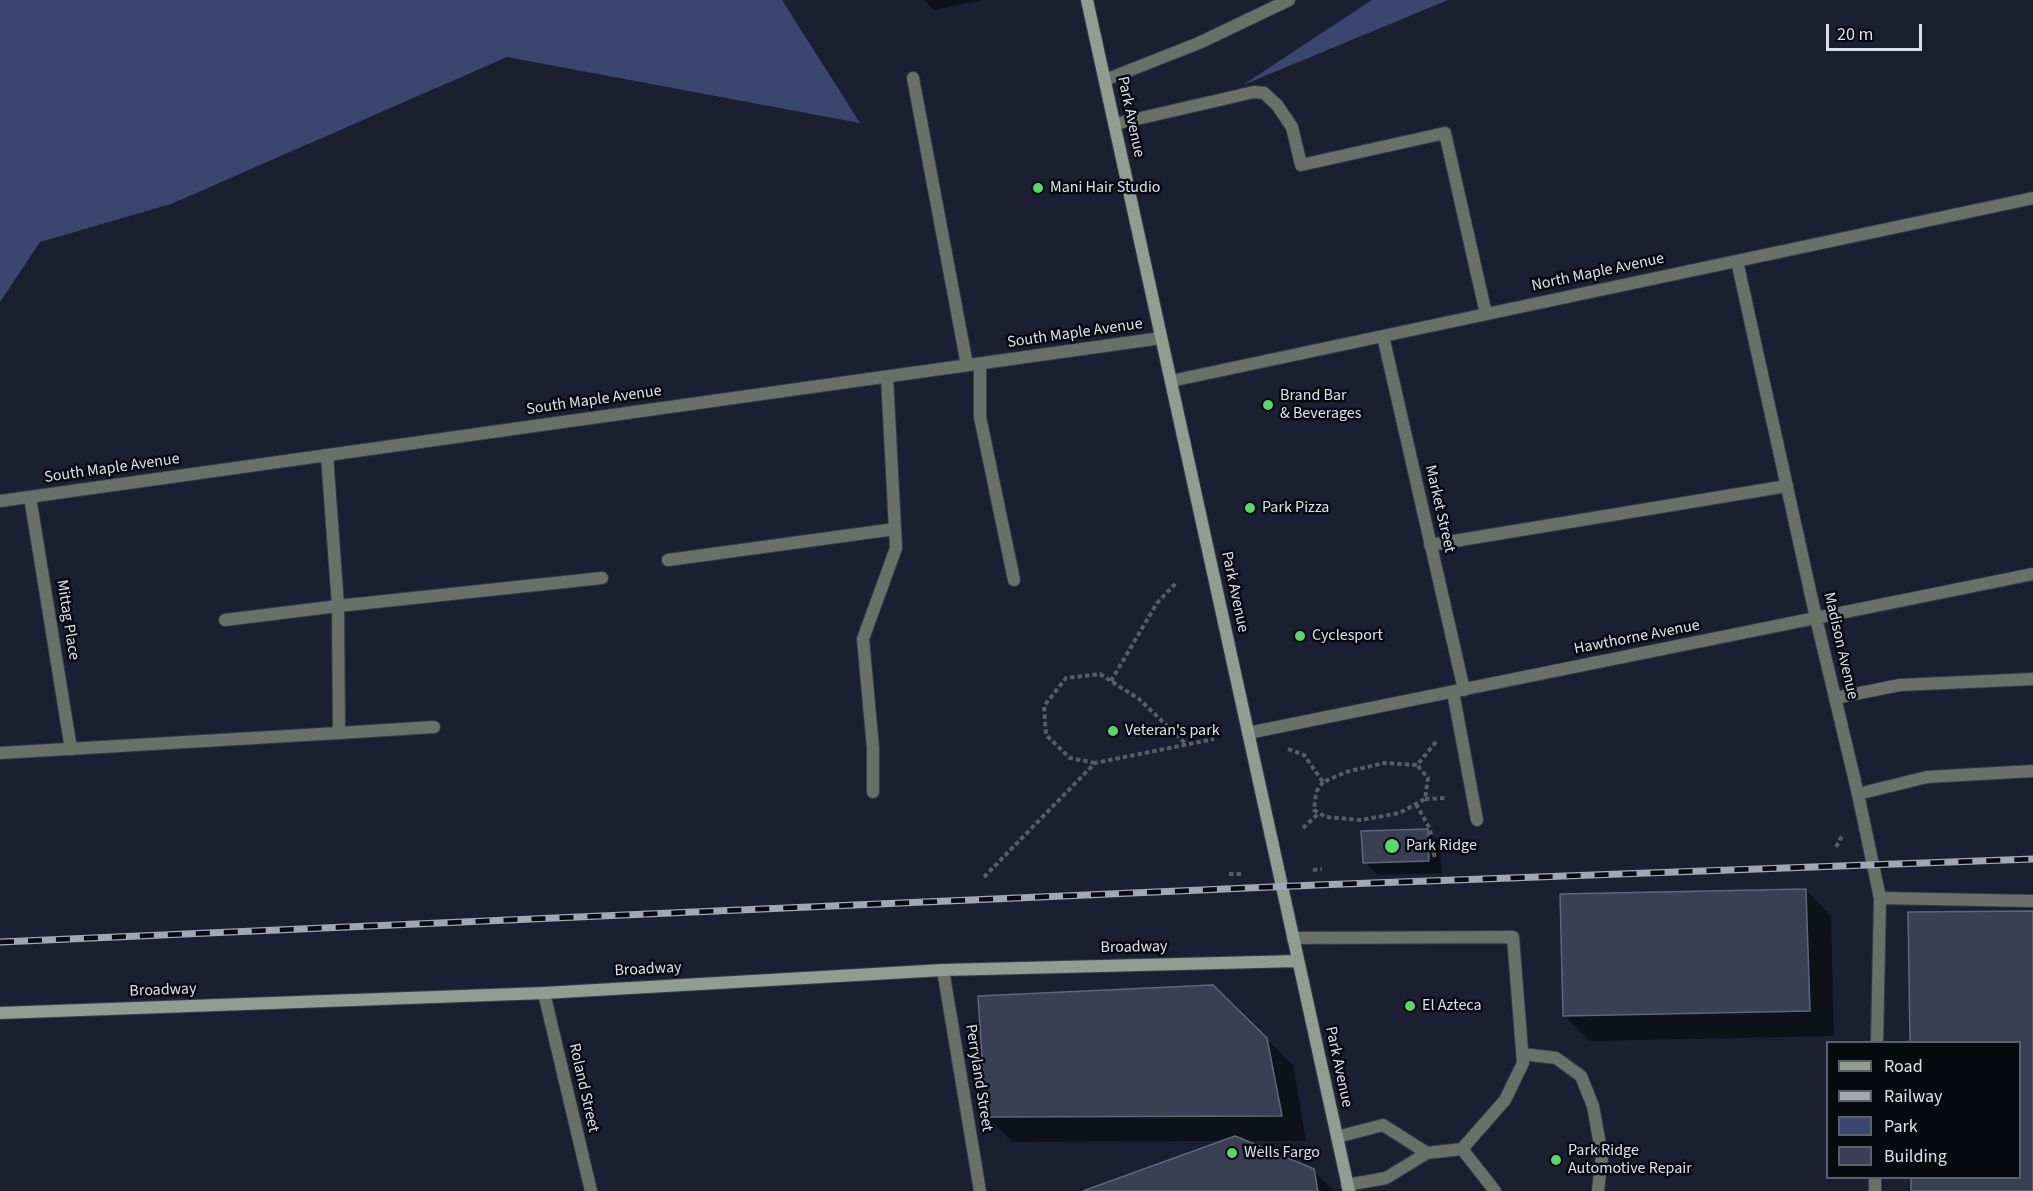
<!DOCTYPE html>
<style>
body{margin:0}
#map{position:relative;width:2033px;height:1191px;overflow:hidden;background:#1a2032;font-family:"Source Sans 3",sans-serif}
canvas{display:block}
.legend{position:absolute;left:1826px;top:1041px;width:195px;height:138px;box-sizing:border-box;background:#080a12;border:2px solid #5c6069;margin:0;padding:8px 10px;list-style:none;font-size:18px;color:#dbe0ec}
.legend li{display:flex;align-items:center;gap:12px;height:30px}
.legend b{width:30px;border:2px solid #5c6069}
.scale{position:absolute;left:1826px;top:24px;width:96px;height:27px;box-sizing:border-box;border:3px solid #dbe0ec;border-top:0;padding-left:8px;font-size:18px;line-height:21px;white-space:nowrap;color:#dbe0ec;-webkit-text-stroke:4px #080a12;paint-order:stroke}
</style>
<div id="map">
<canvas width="2033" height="1191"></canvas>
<ul class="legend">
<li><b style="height:8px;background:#909d91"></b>Road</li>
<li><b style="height:8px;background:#a2a7b5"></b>Railway</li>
<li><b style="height:16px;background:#3a466d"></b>Park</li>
<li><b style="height:16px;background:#394054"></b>Building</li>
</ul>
<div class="scale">20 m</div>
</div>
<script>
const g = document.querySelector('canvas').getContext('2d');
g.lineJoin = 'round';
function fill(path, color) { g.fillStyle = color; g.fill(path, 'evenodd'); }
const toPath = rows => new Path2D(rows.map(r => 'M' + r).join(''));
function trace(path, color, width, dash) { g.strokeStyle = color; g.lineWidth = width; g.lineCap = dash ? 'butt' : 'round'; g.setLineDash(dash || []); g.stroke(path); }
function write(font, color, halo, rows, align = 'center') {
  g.font = font + ' "Source Sans 3",sans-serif'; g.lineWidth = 5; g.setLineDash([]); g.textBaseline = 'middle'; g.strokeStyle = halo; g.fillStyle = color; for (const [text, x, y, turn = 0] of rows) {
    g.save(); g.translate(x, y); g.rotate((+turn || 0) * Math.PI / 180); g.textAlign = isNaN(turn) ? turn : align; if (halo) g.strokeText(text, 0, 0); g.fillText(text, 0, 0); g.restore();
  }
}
fill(toPath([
 [0,0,782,0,860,123,507,57,171,204,40,242,0,302],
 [1372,0,1448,0,1243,85]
]), '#3a466d');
fill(toPath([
 [924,0,982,0,934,10],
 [1427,830,1440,843,1442,873,1378,875,1365,862],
 [1806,890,1831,916,1834,1036,1590,1041,1564,1015],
 [2033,912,2033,1191,1913,1191,1913,1178,2020,1178,2020,1042,1911,1042,1910,913],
 [1266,1039,1293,1065,1306,1141,1244,1141,1313,1171,1334,1191,1087,1191,1222,1141,1013,1142,987,1117]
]), '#0007');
const building = toPath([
 [1428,829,1429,861,1363,863,1361,831,1428,829],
 [1806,889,1810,1011,1563,1016,1560,894,1806,889],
 [2033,911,2033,1191,1911,1191,1911,1178,2020,1178,2020,1042,1910,1042,1908,912,2033,911],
 [1213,985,1267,1038,1282,1116,986,1117,978,996,1213,985],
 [1235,1136,1314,1169,1318,1191,1083,1191,1235,1136]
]);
fill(building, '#394054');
trace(building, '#5f677c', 1.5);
const lane = toPath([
 [913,78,967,365],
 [1105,80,1199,43,1289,0],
 [1115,124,1254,92,1264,93,1277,105,1292,127,1301,165,1445,133,1486,314],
 [980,364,980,417,1014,580],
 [1430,545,1787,486],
 [668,560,895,529],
 [225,620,338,606,327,455],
 [1835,698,1900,685,2033,679],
 [434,727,339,733,338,606,602,578],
 [0,753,339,733],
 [873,792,873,748,863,639,896,548,887,377],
 [1858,794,1927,777,2033,771],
 [1880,898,2033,901],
 [1293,938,1513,937,1523,1063,1505,1100,1462,1149,1427,1153,1386,1178,1347,1185],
 [1523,1054,1556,1058,1581,1076,1593,1106,1602,1156,1598,1191],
 [1337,1137,1383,1125,1427,1153],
 [1462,1149,1495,1191]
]);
const street = toPath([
 [1737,261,1816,618,1858,794,1880,898,1877,1042],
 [1383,336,1464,690],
 [1171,381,2033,198],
 [30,497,71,749],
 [0,501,1161,338],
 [1453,692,1477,820],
 [1248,733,2033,574],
 [943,970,980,1191],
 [544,993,591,1191],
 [1875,1191,1875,1178]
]);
const secondary = toPath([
 [1087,0,1349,1191],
 [0,1013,544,993,943,970,1298,961]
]);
trace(lane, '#353b4c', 14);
trace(street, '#353b4c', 14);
trace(secondary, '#353b4c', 14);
trace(toPath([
 [1111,681,1157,603,1177,582],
 [1288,749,1304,755,1323,782,1346,772,1384,763,1417,765,1436,742],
 [1095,763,1070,758,1046,735,1044,706,1066,678,1100,674,1139,699,1186,744],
 [1323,782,1316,792,1314,810,1326,817,1361,820,1399,813,1425,799,1428,778,1417,765],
 [1425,799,1447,798],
 [1416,804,1430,829,1435,860],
 [1303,828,1319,813],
 [1836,847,1842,836],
 [1313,870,1322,869],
 [1229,874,1243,874],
 [984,877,1095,763,1214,739]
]), '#575c6c', 4, [4.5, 3]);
trace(lane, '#687068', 12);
trace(street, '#687068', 12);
trace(secondary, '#909d91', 12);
const rail = toPath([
 [0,942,1317,885,2033,859]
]);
trace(rail, '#a2a7b5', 7);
trace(rail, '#080a12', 4.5, [14]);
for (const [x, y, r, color] of [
 [1038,188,6,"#5cd56d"],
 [1268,405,6,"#5cd56d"],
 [1250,508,6,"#5cd56d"],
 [1300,636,6,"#5cd56d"],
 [1113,731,6,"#5cd56d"],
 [1392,846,8,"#5cd56d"],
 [1410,1006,6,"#5cd56d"],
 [1232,1153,6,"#5cd56d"],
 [1556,1160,6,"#5cd56d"]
]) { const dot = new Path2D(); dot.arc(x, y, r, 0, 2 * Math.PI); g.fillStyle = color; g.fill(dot); trace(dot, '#080a12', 2); }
write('16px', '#dbe0ec', '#080a12', [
 ["Park Avenue",1130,117,78],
 ["North Maple Avenue",1598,273,-12],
 ["South Maple Avenue",1075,334,-8],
 ["South Maple Avenue",594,401,-8],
 ["South Maple Avenue",112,469,-8],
 ["Market Street",1439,509,77],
 ["Park Avenue",1234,592,78],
 ["Mittag Place",67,620,81],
 ["Hawthorne Avenue",1637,638,-11],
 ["Madison Avenue",1840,646,77],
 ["Broadway",1134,948,-1],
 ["Broadway",648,970,-3],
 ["Broadway",163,991,-2],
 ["Park Avenue",1338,1067,78],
 ["Perryland Street",978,1078,81],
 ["Roland Street",583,1088,77]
]);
write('16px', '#dbe0ec', '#080a12', [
 ["Mani Hair Studio",1050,188],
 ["Brand Bar",1280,396],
 ["& Beverages",1280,414],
 ["Park Pizza",1262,508],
 ["Cyclesport",1312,636],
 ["Veteran's park",1125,731],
 ["Park Ridge",1406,846],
 ["El Azteca",1422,1006],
 ["Park Ridge",1568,1151],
 ["Automotive Repair",1568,1169],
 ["Wells Fargo",1244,1153]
], 'left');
</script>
